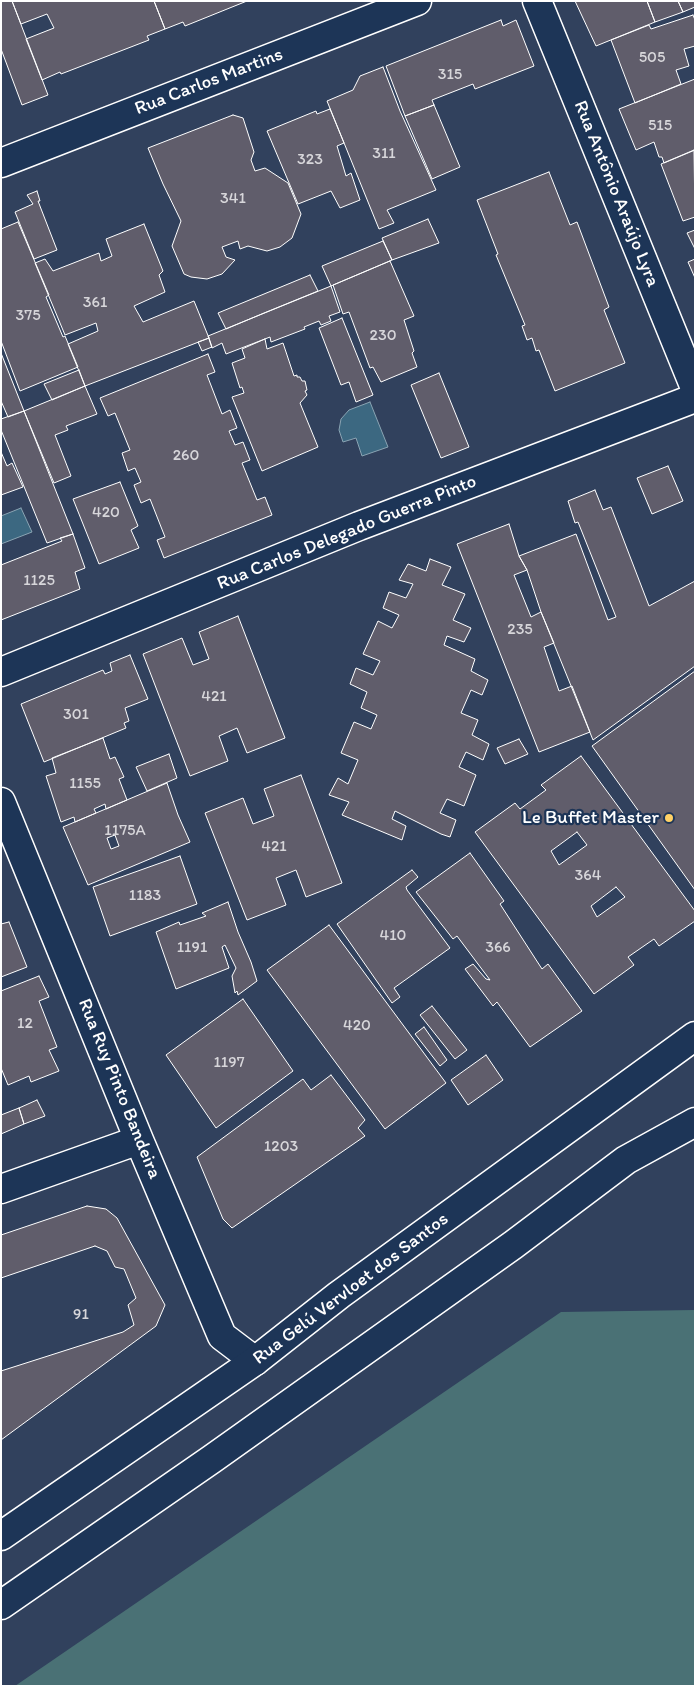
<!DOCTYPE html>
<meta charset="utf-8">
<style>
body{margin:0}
#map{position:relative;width:696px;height:1687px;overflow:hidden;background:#31415d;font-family:Itim,sans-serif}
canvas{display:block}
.frame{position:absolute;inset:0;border:2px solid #fff;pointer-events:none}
</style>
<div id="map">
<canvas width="696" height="1687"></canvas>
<div class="frame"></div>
</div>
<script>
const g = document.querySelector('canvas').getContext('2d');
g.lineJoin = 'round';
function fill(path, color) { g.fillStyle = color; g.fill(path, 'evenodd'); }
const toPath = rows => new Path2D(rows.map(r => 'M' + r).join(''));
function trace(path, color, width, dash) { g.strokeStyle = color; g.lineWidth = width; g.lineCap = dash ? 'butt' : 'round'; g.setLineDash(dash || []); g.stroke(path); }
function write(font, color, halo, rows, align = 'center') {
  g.font = font + ' Itim,sans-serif'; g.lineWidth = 4.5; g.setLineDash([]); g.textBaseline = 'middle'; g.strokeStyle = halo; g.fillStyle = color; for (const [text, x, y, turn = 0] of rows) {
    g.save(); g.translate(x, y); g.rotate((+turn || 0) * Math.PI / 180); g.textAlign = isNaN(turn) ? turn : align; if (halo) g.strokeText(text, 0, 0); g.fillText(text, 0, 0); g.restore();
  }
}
fill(toPath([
 [695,1310,695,1686,15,1686,561,1312]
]), '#4a7175');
const water = toPath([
 [370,402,388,447,362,456,356,438,343,442,339,430,341,419,349,410,370,402],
 [21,508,32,532,1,544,1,516,21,508]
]);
fill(water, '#3c6881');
trace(water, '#8aa4b3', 1);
const building = toPath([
 [1,1,12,1,48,95,22,105,1,49,1,1],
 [12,1,154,1,165,29,147,36,149,40,61,74,60,72,42,80,26,39,54,28,47,14,21,24,12,1],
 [154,1,247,1,185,26,183,22,165,29,154,1],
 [575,1,647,1,655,22,596,46,575,1],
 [647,1,678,1,683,12,655,22,647,1],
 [678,1,695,1,695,7,683,12,678,1],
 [693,15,695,20,695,46,684,49,689,66,676,70,681,84,635,103,611,40,649,25,651,29,693,15],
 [501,20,503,26,516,20,534,66,475,89,473,84,432,100,434,105,405,116,386,66,501,20],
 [383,67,400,111,436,190,387,210,394,223,379,229,327,101,353,90,360,76,383,67],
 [695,79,695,150,664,163,662,157,659,157,654,142,636,150,619,109,695,79],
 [434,105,460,167,432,179,405,116,434,105],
 [330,109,344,143,337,146,346,176,351,173,360,200,340,208,331,191,298,204,267,131,316,111,317,114,330,109],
 [233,115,243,118,254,152,251,160,255,171,265,168,288,183,301,214,292,238,280,247,267,251,248,246,240,249,238,241,222,247,226,257,235,260,222,274,207,279,191,277,184,274,172,246,181,221,163,184,148,148,233,115],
 [694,150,695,217,683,221,661,164,694,150],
 [549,172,570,225,577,222,609,307,604,310,625,363,555,391,539,350,536,351,532,338,527,340,522,326,525,325,496,255,498,254,477,200,549,172],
 [37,191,40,201,38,201,57,250,34,259,15,212,33,204,27,195,37,191],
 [428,219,439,243,392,260,382,238,428,219],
 [18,222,49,295,46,297,63,337,65,336,78,367,20,391,1,341,1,229,18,222],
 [144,224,163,271,159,275,165,292,134,306,143,322,194,301,209,338,85,386,68,344,98,331,96,323,65,335,35,263,45,259,53,271,99,253,101,261,112,256,106,239,144,224],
 [695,230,695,249,687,233,695,230],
 [383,241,392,260,331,286,322,266,383,241],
 [695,259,695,278,688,262,695,259],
 [390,261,414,316,404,320,414,351,412,353,417,367,381,382,373,367,370,368,349,312,343,314,333,285,390,261],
 [310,275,318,291,264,313,226,329,218,313,310,275],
 [331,286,340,312,329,316,331,321,321,325,319,321,304,327,305,329,271,342,270,337,226,354,222,343,212,348,208,336,331,286],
 [342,318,373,395,356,402,349,382,341,385,319,328,342,318],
 [209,338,212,347,202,351,198,342,209,338],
 [265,339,267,349,283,343,294,376,297,375,297,377,300,377,302,381,305,381,307,390,305,391,307,395,300,403,318,447,262,471,232,397,244,393,242,387,240,388,232,363,245,358,242,349,265,339],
 [1,353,24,411,8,417,1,401,1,353],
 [208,354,215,372,207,375,222,414,230,410,237,428,229,431,235,445,243,442,250,460,242,463,257,500,265,497,272,515,164,558,157,540,165,537,150,499,141,503,134,485,141,482,135,468,128,471,122,453,130,450,115,413,108,416,100,398,208,354],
 [79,370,85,386,52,400,44,384,79,370],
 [439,373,469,447,441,458,411,385,439,373],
 [85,386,97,414,66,426,68,430,55,435,71,476,54,483,24,411,85,386],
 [24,411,73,534,47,543,1,430,1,419,24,411],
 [1,452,7,466,12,463,23,487,1,495,1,452],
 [668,466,683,501,652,514,637,478,668,466],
 [120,482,138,526,131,530,139,548,99,564,73,499,120,482],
 [595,490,603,510,611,507,649,606,695,581,695,666,593,740,541,612,527,570,519,556,576,534,608,620,616,617,578,522,575,523,568,501,595,490],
 [509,524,519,556,527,570,514,575,531,617,541,612,554,643,544,647,559,691,572,686,590,732,539,752,457,544,509,524],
 [73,534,85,568,75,572,80,589,1,620,1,565,62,541,60,538,73,534],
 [430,559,451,567,442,585,465,594,453,620,471,628,464,642,447,636,444,645,475,659,471,671,488,680,482,695,471,690,461,713,478,720,472,735,489,744,483,760,466,752,459,767,476,775,464,806,447,799,440,813,456,820,450,837,441,834,395,811,392,819,406,826,402,840,342,815,349,802,329,795,338,778,348,784,358,760,341,753,354,722,371,729,377,715,361,708,367,692,350,684,356,668,373,675,380,661,363,654,378,621,392,628,399,615,383,608,389,592,406,598,413,584,399,580,408,564,426,571,430,559],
 [238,616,285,738,247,753,237,728,219,736,228,761,190,776,143,654,182,638,193,665,209,659,199,632,238,616],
 [130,655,148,699,125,708,129,721,124,723,126,728,44,762,21,704,103,670,105,674,112,671,110,663,130,655],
 [695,671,695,890,592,746,695,671],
 [103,738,110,759,115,757,124,777,119,779,127,800,106,809,105,804,94,809,96,813,75,822,74,817,61,822,46,776,56,773,52,758,103,738],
 [519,739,528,754,505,764,497,748,519,739],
 [169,754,177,778,147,791,136,767,169,754],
 [581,756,695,911,695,921,659,946,654,939,628,957,634,965,594,994,475,832,515,803,520,809,546,790,541,785,581,756],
 [577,832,587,845,559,865,551,851,577,832],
 [616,887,625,897,597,917,591,906,616,887],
 [301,775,342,883,306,897,296,870,276,878,286,905,247,920,205,813,243,798,253,824,274,816,264,789,301,775],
 [167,783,178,815,190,842,88,885,63,827,167,783],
 [115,835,119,846,111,849,107,838,115,835],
 [470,853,504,901,500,904,542,969,548,964,582,1011,530,1047,497,1002,493,1006,465,969,473,964,486,979,490,980,457,936,453,939,416,892,470,853],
 [180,856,197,904,110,936,93,887,180,856],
 [412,870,418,877,406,887,407,890,450,948,394,988,400,997,392,1003,337,924,412,870],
 [228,902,238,932,251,962,257,981,238,995,237,991,235,993,232,976,236,968,225,945,222,947,229,968,176,989,156,932,179,922,180,925,206,916,202,913,228,902],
 [9,922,27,967,1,977,1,924,9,922],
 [329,925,446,1083,385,1129,267,970,329,925],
 [39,976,49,997,39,1001,57,1047,49,1050,59,1071,31,1082,29,1076,8,1085,1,1068,1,991,39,976],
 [243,999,293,1071,216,1128,166,1055,243,999],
 [432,1006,467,1050,455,1059,420,1015,432,1006],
 [424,1027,447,1060,440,1066,415,1034,424,1027],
 [486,1055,503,1080,468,1105,451,1080,486,1055],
 [331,1075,365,1120,358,1128,365,1136,232,1228,223,1219,197,1157,303,1079,311,1090,331,1075],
 [37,1100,45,1116,24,1124,19,1108,37,1100],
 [19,1108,24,1124,1,1134,1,1115,19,1108],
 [87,1206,106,1209,117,1218,165,1305,156,1326,1,1440,1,1235,87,1206],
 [95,1246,107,1251,115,1267,124,1269,136,1298,128,1305,134,1325,123,1332,1,1371,1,1278,95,1246]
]);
fill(building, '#605d6b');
trace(building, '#fff', 1);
const street = toPath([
 [537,1,695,388],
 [1,163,417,1],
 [1,672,359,526,695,398],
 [1,802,139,1140,222,1336,255,1361],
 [1,1189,139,1140]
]);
const secondary = toPath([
 [1,1536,255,1361,339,1295,695,1036],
 [1,1605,212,1459,513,1245,626,1160,695,1122]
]);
trace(street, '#fff', 31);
trace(secondary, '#fff', 31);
trace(street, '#1d3557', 28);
trace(secondary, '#1d3557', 28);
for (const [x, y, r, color] of [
 [669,818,5,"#ffd166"]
]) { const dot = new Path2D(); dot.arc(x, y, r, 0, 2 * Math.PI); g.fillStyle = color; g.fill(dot); trace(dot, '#1d3557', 2); }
write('16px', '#d7d6da', null, [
 ["505",652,58],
 ["315",450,75],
 ["515",660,126],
 ["311",384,154],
 ["323",310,160],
 ["341",233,199],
 ["361",95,303],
 ["375",28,316],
 ["230",383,336],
 ["260",186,456],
 ["420",106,513],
 ["1125",39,581],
 ["235",520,630],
 ["421",214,697],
 ["301",76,715],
 ["1155",85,784],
 ["1175A",125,831],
 ["421",274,847],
 ["364",588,876],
 ["1183",145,896],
 ["410",393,936],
 ["1191",192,948],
 ["366",498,948],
 ["12",25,1024],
 ["420",357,1026],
 ["1197",229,1063],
 ["1203",281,1147],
 ["91",81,1315]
]);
write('19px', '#fff', '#1d3557', [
 ["Rua Carlos Martins",209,82,-21],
 ["Rua Antônio Araújo Lyra",616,194,68],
 ["Rua Carlos Delegado Guerra Pinto",347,533,-22],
 ["Rua Ruy Pinto Bandeira",119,1089,68],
 ["Rua Gelú Vervloet dos Santos",351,1289,-37]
]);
write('19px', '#fff', '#1d3557', [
 ["Le Buffet Master",659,818]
], 'right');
</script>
